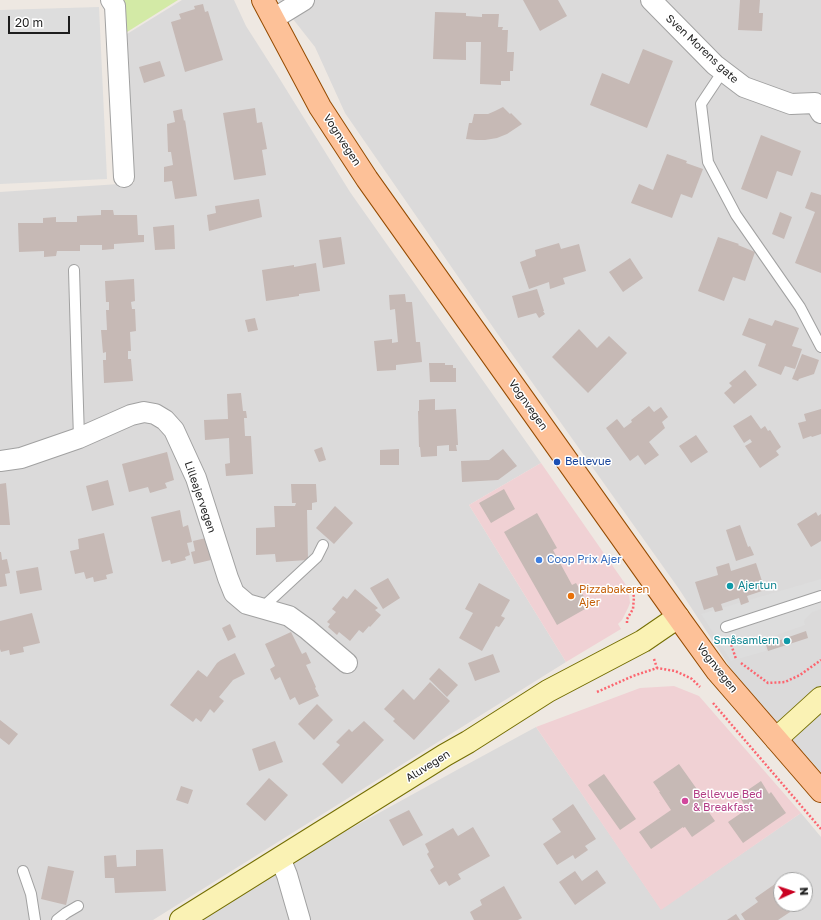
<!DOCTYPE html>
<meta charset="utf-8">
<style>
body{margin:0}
#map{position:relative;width:821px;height:920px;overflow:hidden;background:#eee8e2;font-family:"Golos Text",sans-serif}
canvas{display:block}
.north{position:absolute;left:773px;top:872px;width:40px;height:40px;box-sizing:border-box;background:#fff;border:1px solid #a5a5a5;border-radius:50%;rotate:87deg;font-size:11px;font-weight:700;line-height:16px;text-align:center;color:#1d1d1d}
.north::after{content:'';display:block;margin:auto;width:14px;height:18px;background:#c90021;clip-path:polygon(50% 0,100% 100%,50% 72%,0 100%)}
.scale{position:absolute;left:8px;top:16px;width:62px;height:18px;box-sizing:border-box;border:2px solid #1d1d1d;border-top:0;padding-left:5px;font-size:12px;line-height:14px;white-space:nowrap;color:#1d1d1d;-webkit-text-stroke:3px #fff;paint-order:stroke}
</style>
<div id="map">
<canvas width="821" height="920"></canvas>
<div class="north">N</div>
<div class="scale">20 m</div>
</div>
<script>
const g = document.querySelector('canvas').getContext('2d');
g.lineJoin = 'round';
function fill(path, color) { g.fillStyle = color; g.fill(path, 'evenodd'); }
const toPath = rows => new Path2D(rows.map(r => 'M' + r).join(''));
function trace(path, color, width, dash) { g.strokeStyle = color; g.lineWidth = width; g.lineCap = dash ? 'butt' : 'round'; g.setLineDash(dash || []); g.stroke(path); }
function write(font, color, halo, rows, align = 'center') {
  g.font = font + ' "Golos Text",sans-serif'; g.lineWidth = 3; g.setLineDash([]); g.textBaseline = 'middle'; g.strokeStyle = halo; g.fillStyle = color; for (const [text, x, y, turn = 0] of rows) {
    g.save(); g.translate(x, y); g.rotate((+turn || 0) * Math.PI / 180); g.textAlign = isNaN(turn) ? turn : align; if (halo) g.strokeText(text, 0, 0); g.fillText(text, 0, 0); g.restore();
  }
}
fill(toPath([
 [182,0,234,0,246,26,276,73,350,192,541,463,469,505,566,662,153,920,0,920,0,192,134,183,127,34],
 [278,0,821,0,821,772,737,678,679,589,497,333,345,113,315,47],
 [536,727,661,909,801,813,821,837,821,920,201,920,319,846,455,771],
 [781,880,805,880,805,904,781,904]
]), '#dbdada');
fill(toPath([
 [541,463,626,585,629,595,630,603,628,608,622,620,618,624,621,629,566,662,469,505],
 [674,686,699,696,801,813,661,910,536,727,640,688]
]), '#f0d1d4');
fill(toPath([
 [123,0,178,0,127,32]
]), '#d3eaa6');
fill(toPath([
 [99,7,107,179,0,184,0,10],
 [821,579,821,609,812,612,804,621,805,625,762,640,766,651,731,661,701,614]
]), '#ddd');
fill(toPath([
 [523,0,558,0,567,16,540,31],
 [740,0,760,0,759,13,763,13,762,31,738,30],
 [203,4,205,12,208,11,223,60,185,72,171,22,181,19,179,14,195,9,194,6],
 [435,12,466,13,466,16,482,17,482,14,499,14,498,27,503,27,502,30,508,30,507,52,514,52,513,71,510,71,510,81,501,81,501,85,480,84,481,42,466,42,466,60,433,59],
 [643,49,673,61,647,128,590,105,602,73,629,84],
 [160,61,165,76,144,83,139,67],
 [503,107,510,114,511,113,522,124,507,134,497,138,485,140,476,140,466,139,469,123,472,123,474,114,488,114,495,111],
 [255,108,257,123,262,122,267,149,262,150,266,175,234,180,223,113],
 [182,109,184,121,185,120,197,196,175,199,172,181,164,182,164,167,173,165,171,152,168,152,167,124,175,122,173,111],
 [761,135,801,151,792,176,777,171,767,199,741,189],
 [667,154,687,161,686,163,703,169,692,198,681,194,672,218,631,203,639,184,653,190],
 [811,192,821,195,821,273,795,263,815,212,805,208],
 [259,199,262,217,209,231,207,215,216,213,215,206],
 [101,210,113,210,114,215,137,215,138,235,144,235,144,242,114,244,114,249,102,250,102,245,80,245,80,251,57,251,56,256,44,257,44,251,19,252,18,223,43,223,43,218,56,217,56,222,77,222,77,216,101,215],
 [780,212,792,217,784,239,772,234],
 [174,225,175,249,155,250,153,227],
 [341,237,345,264,323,268,319,240],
 [718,237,739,244,738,245,755,252,745,281,733,277,724,301,698,291],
 [559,243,561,249,579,244,586,271,563,278,565,284,550,289,549,282,529,289,520,262,536,256,535,250],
 [630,258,643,278,623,292,609,272],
 [316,263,320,291,299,294,299,296,266,301,262,270,294,265,294,267],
 [134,279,135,301,131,302,132,309,135,309,136,331,130,332,131,351,128,351,128,359,131,359,133,381,104,383,103,360,106,360,106,352,103,353,101,330,107,330,106,310,109,310,109,302,106,302,105,281],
 [537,289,544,311,543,311,545,314,539,318,536,313,518,318,512,296],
 [405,294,406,302,412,302,416,342,420,342,422,362,396,365,396,370,377,371,374,341,392,339,392,343,398,342,395,309,390,310,389,295],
 [255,318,258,330,248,332,245,320],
 [749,318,772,326,775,320,799,328,792,346,802,349,795,369,785,366,781,375,758,366,766,344,742,335],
 [579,329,597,348,609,336,627,353,588,393,552,357],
 [802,354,819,360,814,374,799,379,798,381,792,379],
 [429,363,445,363,445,365,453,365,453,368,456,368,456,382,430,382],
 [745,370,757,385,734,404,724,393,732,386,729,383],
 [241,393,243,411,246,411,247,418,244,418,245,436,251,436,253,474,226,476,225,464,230,463,229,438,205,440,204,420,228,419,227,394],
 [435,399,435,410,456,409,458,445,456,445,457,451,449,451,449,445,437,446,437,456,421,457,420,447,419,447,418,411,419,411,419,400],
 [649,406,654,412,661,407,668,417,662,422,665,428,649,442,659,455,645,465,638,455,630,461,606,428,617,419,624,428,632,422,631,420],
 [821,409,821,434,812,437,811,436,803,439,798,423,806,421,804,414],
 [751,415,761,429,765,426,768,431,770,430,781,447,776,451,779,455,760,468,745,446,752,442,750,439,744,443,733,426],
 [696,435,708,452,691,463,679,446],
 [322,447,326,460,319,462,314,450],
 [399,449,399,465,380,465,380,450],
 [503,449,517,466,498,480,462,482,461,461,489,460],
 [167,452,174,480,165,483,167,488,150,493,148,487,129,492,122,464],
 [108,480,114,505,92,511,86,486],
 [6,483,10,525,0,525,0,484],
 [291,484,316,484,317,502,312,503,312,510,307,510,308,560,276,562,275,554,256,555,256,528,275,527,274,506,295,506,296,503,292,503],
 [504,489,515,509,491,523,479,503],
 [335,506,353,523,334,544,316,528],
 [180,510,183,527,188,525,192,542,187,543,190,555,185,557,186,560,171,564,170,560,162,562,151,517],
 [816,512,818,516,821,514,821,541,811,547,797,524],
 [537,513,557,548,553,550,572,585,576,583,586,600,581,602,585,609,557,625,504,532],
 [740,525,748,547,750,546,754,555,736,561,726,530],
 [104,533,113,573,106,575,107,579,94,582,93,577,86,579,84,572,75,574,70,551,79,549,78,539],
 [206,538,211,560,194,564,191,552,195,551,193,541],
 [0,552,1,552,2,560,7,559,10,573,5,574,7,586,0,587],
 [729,563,731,571,756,563,765,590,747,596,749,602,741,605,739,598,721,604,723,610,715,612,713,607,704,610,695,582,718,575,716,567],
 [38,567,42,590,20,594,16,571],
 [388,578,400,598,383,609,370,588],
 [479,583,510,600,501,616,505,618,499,627,496,626,482,651,459,638,473,613,465,609],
 [355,589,378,608,375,610,381,615,370,627,369,626,363,633,359,630,350,641,339,632,337,635,328,627,330,624,327,622,336,612,332,609,343,596,347,599],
 [32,613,40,643,23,647,24,652,10,655,9,650,1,652,0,649,0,621],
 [230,624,236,637,228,641,222,628],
 [806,631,808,638,768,651,766,645],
 [291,632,302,654,306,652,311,663,306,665,316,687,315,688,319,696,299,705,295,697,290,700,280,677,275,680,270,669,275,666,265,644],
 [235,653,245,674,233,680,219,697,224,701,214,713,210,709,201,722,196,718,193,722,170,705,198,670,207,677,217,663,221,660],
 [493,654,500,672,475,681,468,663],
 [439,668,458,685,447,697,429,679],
 [430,682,450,701,414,740,393,721,395,719,384,709,403,689,414,700],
 [317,704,333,720,314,740,298,724],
 [0,720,18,734,9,745,0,738],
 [364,721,384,740,342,784,322,764,340,745,336,742,349,729,352,732],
 [275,741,283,762,259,771,252,749],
 [679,764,711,809,708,811,715,821,692,837,685,827,683,828,683,827,651,849,639,832,671,810,659,792,660,792,653,782],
 [604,774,636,819,620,830,588,785],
 [269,778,288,795,265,821,246,804],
 [761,781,769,794,771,792,786,813,743,843,728,822,747,809,739,796],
 [181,786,193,790,188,804,176,800],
 [573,804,596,839,585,846,588,850,575,859,573,855,557,865,543,844,561,832,552,819],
 [409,810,423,835,403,846,389,820],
 [473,827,490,856,458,874,461,879,449,886,446,881,439,885,430,870,434,867,427,854,429,852,425,844,453,828,458,836],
 [163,849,166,891,115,893,114,878,105,878,104,856,116,855,117,867,136,866,136,850],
 [48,866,74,871,66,905,41,899],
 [597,870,606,883,575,905,559,882,575,871,582,881],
 [775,884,781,891,781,904,790,904,793,910,778,920,745,920,741,914,758,902,755,898],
 [504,886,522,918,518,920,474,920,470,912,482,905,480,900],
 [736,914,740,920,727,920]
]), '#c6b9b5');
const service = toPath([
 [723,71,701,104,708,162,736,215,800,307,821,347],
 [74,270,77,374,79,438],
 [262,608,317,557,323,545],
 [726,627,821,596],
 [23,871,31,894,35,920],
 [57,920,66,913,78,906]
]);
const minor = toPath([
 [111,0,115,6,124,177],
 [651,0,715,65,744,87,791,104,815,103,821,113],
 [273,19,304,0],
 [0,461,21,458,79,438,131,415,144,412,155,414,165,420,174,430,196,478,228,578,234,593,247,604,289,616,307,629,347,663],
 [280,858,287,875,300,920]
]);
const secondary = toPath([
 [776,739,821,698],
 [181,920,445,755,468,742,548,691,643,641,678,617]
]);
const primary = toPath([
 [263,0,320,107,335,130,367,179,678,617,717,671,821,791]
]);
trace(service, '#a1a1a1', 12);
trace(minor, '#a1a1a1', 22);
trace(secondary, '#746e03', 24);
trace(primary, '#954b00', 24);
trace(toPath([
 [627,623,627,619,633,609,634,597,633,593],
 [730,641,736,659],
 [654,659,657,668],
 [741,663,768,683,785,682,800,675,821,660],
 [597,692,633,676,657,668,675,671,684,675,692,679,700,687],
 [713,703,821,829]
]), '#fc656f', 2.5, [2, 2]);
trace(service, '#fff', 10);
trace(minor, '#fff', 20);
trace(secondary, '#faf2b4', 22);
trace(primary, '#fdc198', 22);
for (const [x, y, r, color] of [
 [557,462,4,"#1a4fb4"],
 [539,560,4,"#3f7fe0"],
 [730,586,4,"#0f9aa8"],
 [571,596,4,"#e8710a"],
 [787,641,4,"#0f9aa8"],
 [685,801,4,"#d1479c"]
]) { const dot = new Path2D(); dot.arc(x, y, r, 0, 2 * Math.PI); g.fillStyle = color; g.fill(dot); trace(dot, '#fff', 1.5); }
write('11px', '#1d1d1d', '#fff', [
 ["Sven Morens gate",702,49,43],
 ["Vognvegen",342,140,57],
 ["Vognvegen",528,405,55],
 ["Lilleajervegen",200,497,71],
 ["Vognvegen",717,668,52],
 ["Aluvegen",428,766,-32]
]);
write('11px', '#164399', '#fff', [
 ["Bellevue",565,462]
], 'left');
write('11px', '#366cbe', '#fff', [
 ["Coop Prix Ajer",547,560]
], 'left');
write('11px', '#0d838f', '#fff', [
 ["Ajertun",738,586],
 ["Småsamlern",779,641,"right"]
], 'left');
write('11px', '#c56008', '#fff', [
 ["Pizzabakeren",579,590],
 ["Ajer",579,603]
], 'left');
write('11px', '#b23c85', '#fff', [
 ["Bellevue Bed",693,795],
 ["& Breakfast",693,808]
], 'left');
</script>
